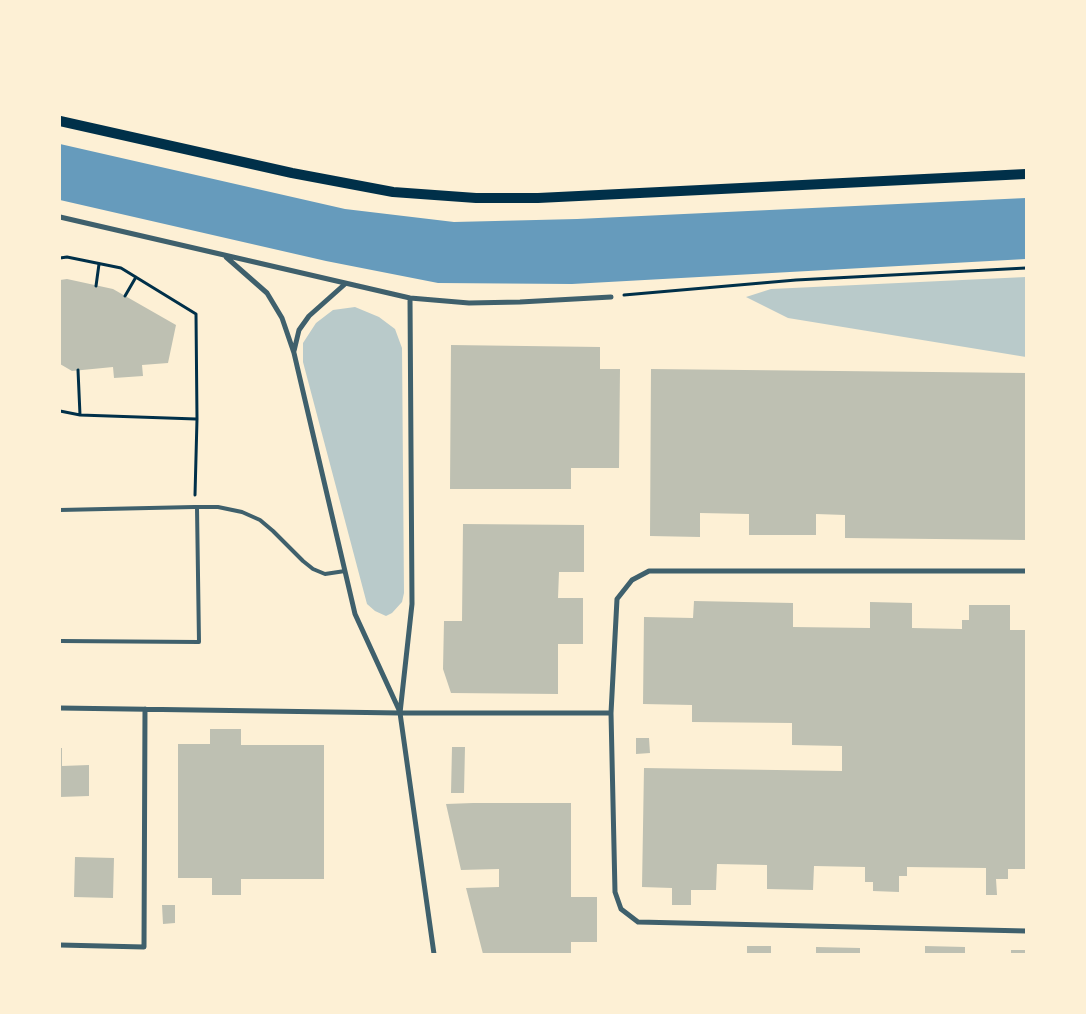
<!DOCTYPE html>
<style>
body{margin:0}
#map{position:relative;width:1086px;height:1014px;overflow:hidden;background:#fdf0d5;font-family:Poppins,sans-serif}
canvas{display:block}
.frame{position:absolute;inset:0;border:61px solid #fdf0d5;pointer-events:none}
</style>
<div id="map">
<canvas width="1086" height="1014"></canvas>
<div class="frame"></div>
</div>
<script>
const g = document.querySelector('canvas').getContext('2d');
g.lineJoin = 'round';
function fill(path, color) { g.fillStyle = color; g.fill(path, 'evenodd'); }
const toPath = rows => new Path2D(rows.map(r => 'M' + r).join(''));
function trace(path, color, width, dash) { g.strokeStyle = color; g.lineWidth = width; g.lineCap = dash ? 'butt' : 'round'; g.setLineDash(dash || []); g.stroke(path); }
fill(toPath([
 [1026,277,1026,357,788,318,746,297,771,289],
 [355,307,379,317,395,329,402,348,404,593,402,602,392,613,386,616,375,611,367,604,303,362,303,343,316,323,333,310]
]), '#b9caca');
fill(toPath([
 [60,144,345,209,454,222,577,219,1026,198,1026,259,572,284,438,283,326,261,60,200]
]), '#669bbc');
fill(toPath([
 [67,279,113,289,176,325,168,363,142,365,143,376,114,378,113,367,72,371,60,364,60,280],
 [451,345,600,347,600,369,620,369,619,468,571,468,571,489,450,489],
 [651,369,1026,373,1026,540,845,538,845,515,816,514,816,535,749,535,749,514,700,513,700,537,650,536],
 [463,524,584,525,584,572,559,572,558,598,583,598,583,644,558,644,558,694,451,693,443,669,444,621,462,621],
 [694,601,793,603,793,627,870,628,870,602,912,603,912,628,962,629,962,620,969,620,969,605,1010,605,1010,630,1026,630,1026,869,1008,869,1008,879,996,879,997,895,986,895,986,868,907,867,907,876,899,876,899,892,873,891,873,882,865,882,865,867,814,866,813,890,767,889,767,865,717,864,716,890,691,890,691,905,672,905,672,888,642,887,644,768,842,771,842,746,792,745,792,723,692,722,692,705,643,704,644,617,693,618],
 [210,729,241,729,241,745,324,745,324,879,241,879,241,895,212,895,212,878,178,878,178,744,210,744],
 [636,738,649,738,650,753,636,754],
 [452,747,465,747,464,793,451,793],
 [60,748,62,748,62,766,89,765,89,796,60,797],
 [473,803,571,803,571,897,597,897,597,942,571,942,571,954,483,954,466,888,499,887,499,869,461,870,446,804],
 [75,857,114,858,113,898,74,897],
 [162,905,175,905,175,923,163,924],
 [747,946,771,946,771,954,747,954],
 [925,946,965,947,965,954,925,954],
 [816,947,860,948,860,954,816,954],
 [1011,950,1026,950,1026,954,1011,954]
]), '#bec0b2');
trace(toPath([
 [60,258,67,257,121,268,196,314,197,419,195,495],
 [96,286,99,264],
 [624,295,796,280,1026,268],
 [125,296,136,277],
 [78,370,80,415],
 [60,411,80,415,196,419]
]), '#003049', 3);
trace(toPath([
 [60,510,194,507,218,507,242,512,260,520,273,531,303,561,313,569,325,574,345,571],
 [60,641,199,642,197,508]
]), '#3f606c', 4);
trace(toPath([
 [60,217,410,298,469,303,520,302,611,297],
 [226,257,267,293,282,318,294,353,355,614,400,712],
 [410,298,412,604,400,713,434,954],
 [294,351,299,330,309,316,345,284],
 [1026,571,649,571,632,580,617,599,611,713,615,892,621,909,638,922,1026,931],
 [60,708,400,713,611,713],
 [60,945,144,947,145,709]
]), '#3f606c', 5);
trace(toPath([
 [60,121,292,173,393,192,476,198,538,198,1026,174]
]), '#003049', 10);
</script>
